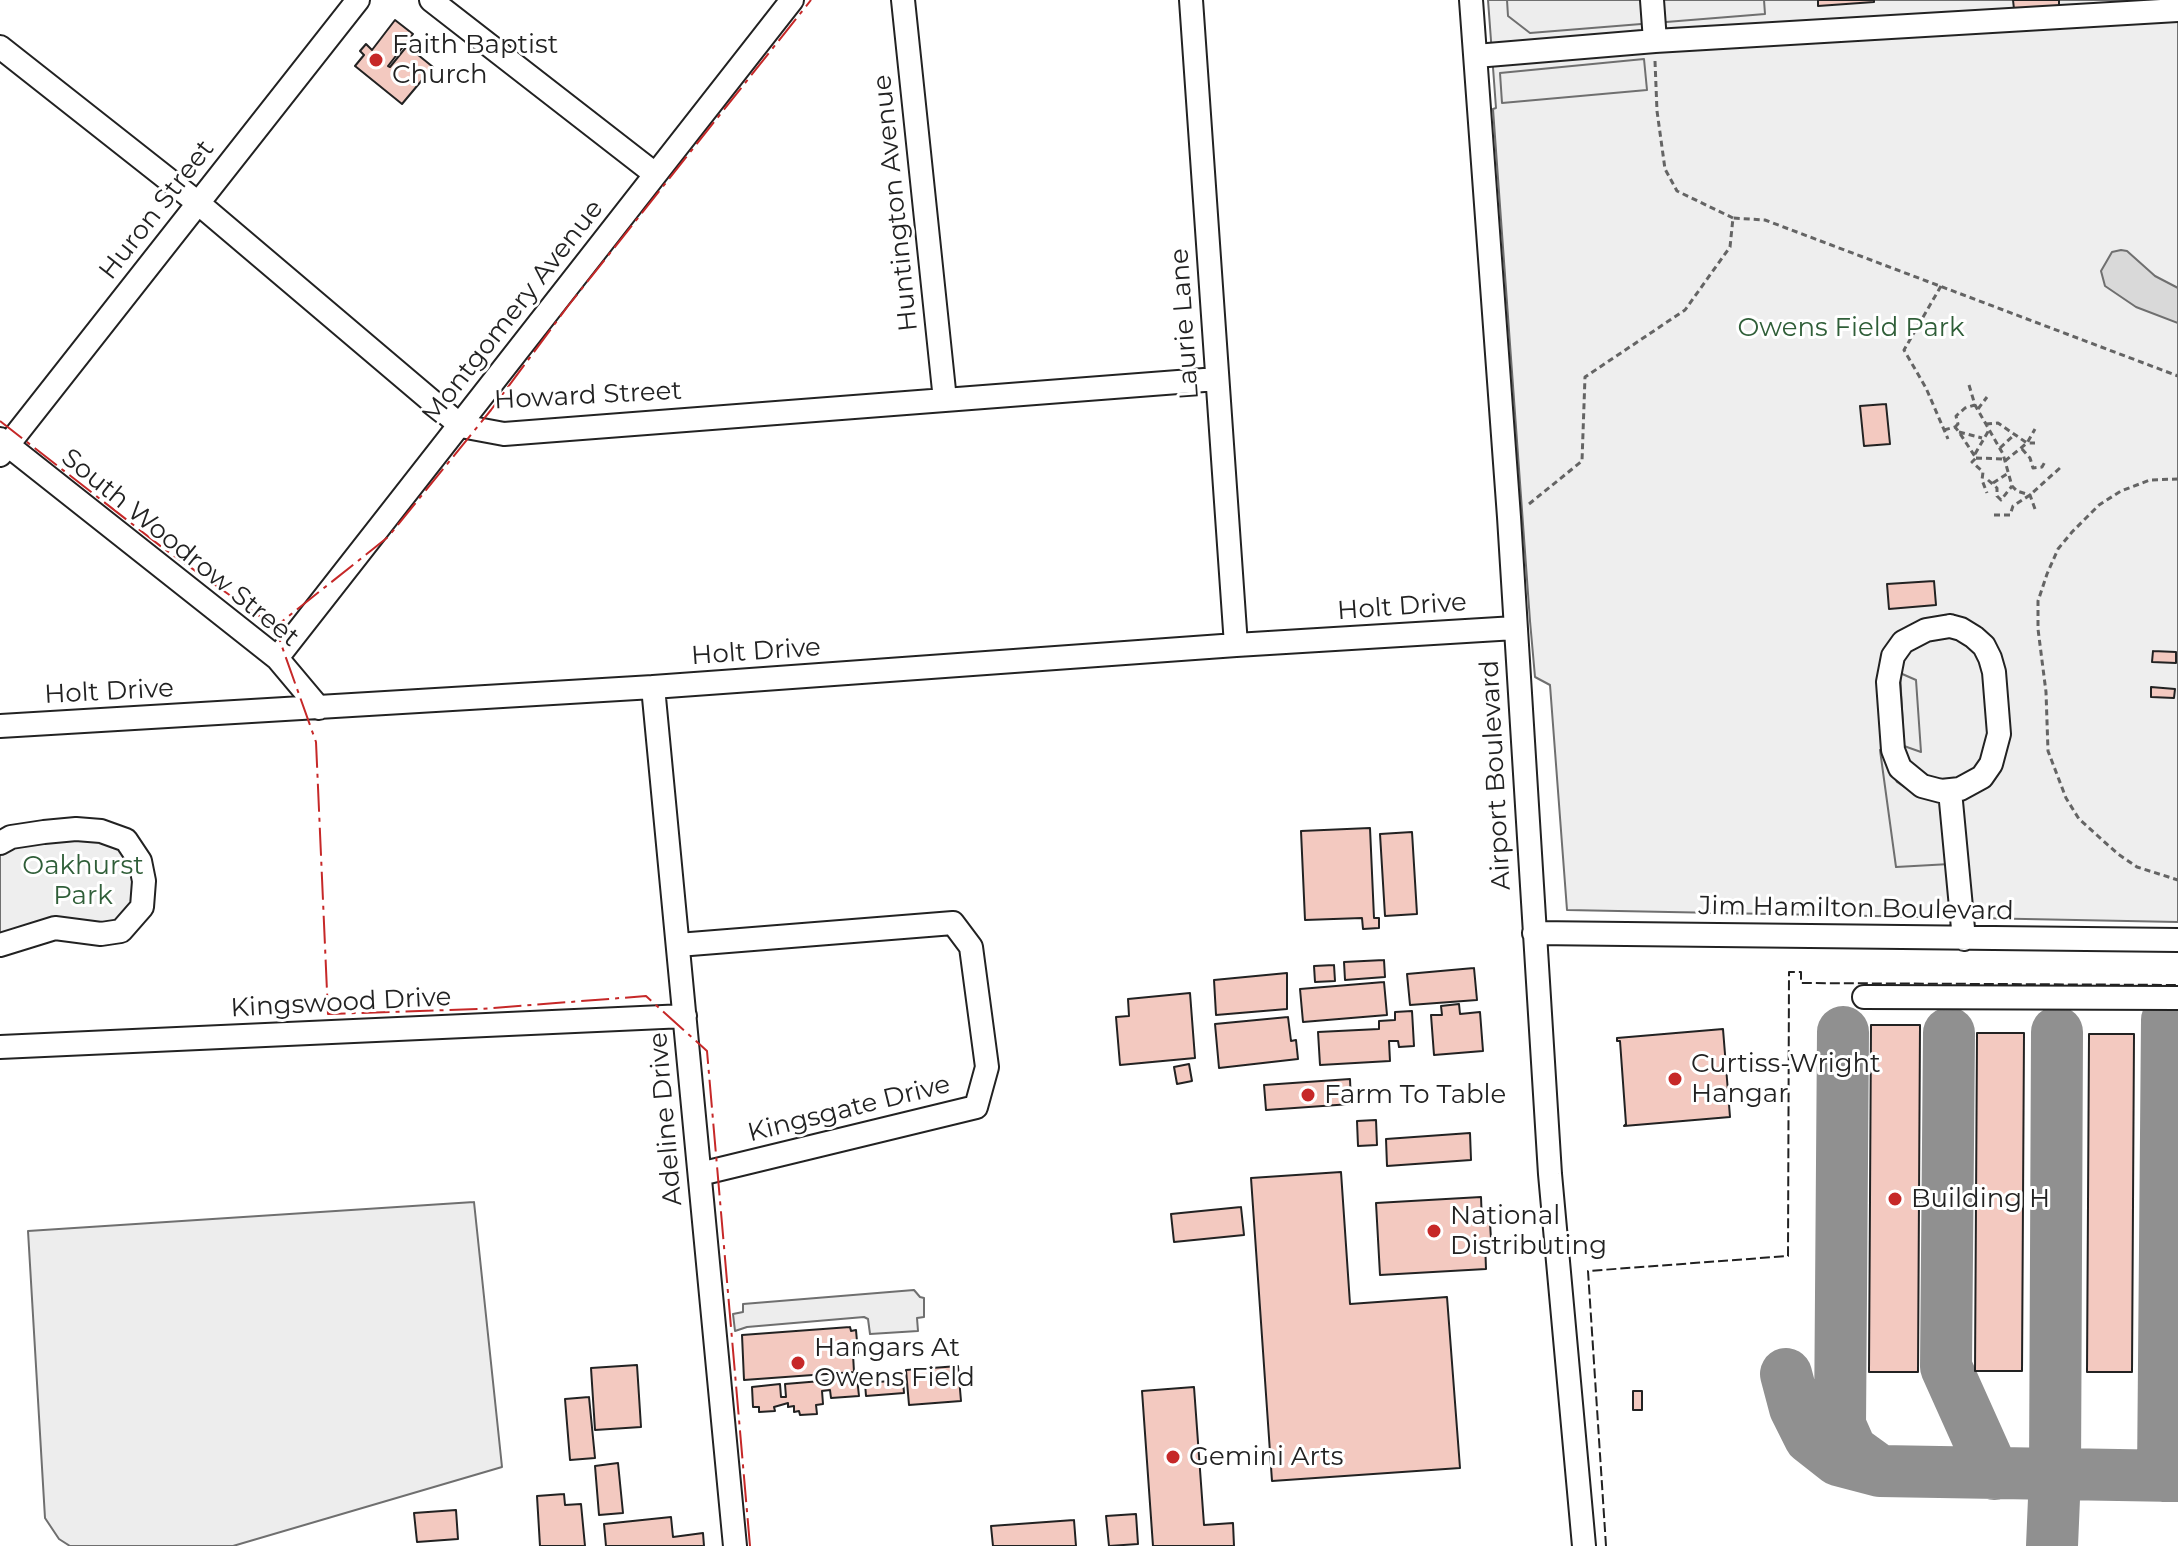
<!DOCTYPE html>
<style>
body{margin:0}
canvas{display:block;background:#fff}
</style>
<canvas width="2178" height="1546"></canvas>
<script>
const g = document.querySelector('canvas').getContext('2d');
g.lineJoin = 'round';
function fill(path, color) { g.fillStyle = color; g.fill(path, 'evenodd'); }
const toPath = rows => new Path2D(rows.map(r => 'M' + r).join(''));
function trace(path, color, width, dash) { g.strokeStyle = color; g.lineWidth = width; g.lineCap = dash ? 'butt' : 'round'; g.setLineDash(dash || []); g.stroke(path); }
function write(font, color, halo, rows, align = 'center') {
  g.font = font + ' Montserrat,sans-serif'; g.lineWidth = 6; g.setLineDash([]); g.textBaseline = 'middle'; g.strokeStyle = halo; g.fillStyle = color; for (const [text, x, y, turn = 0] of rows) {
    g.save(); g.translate(x, y); g.rotate((+turn || 0) * Math.PI / 180); g.textAlign = isNaN(turn) ? turn : align; if (halo) g.strokeText(text, 0, 0); g.fillText(text, 0, 0); g.restore();
  }
}
const green = toPath([
 [1488,0,2178,0,2178,922,1567,910,1550,685,1535,677,1530,621,1493,109,1496,108,1488,0],
 [11,837,126,840,144,881,121,931,0,945,0,843,11,837]
]);
fill(green, '#eee');
trace(green, '#6f6f6f', 2);
const parking = toPath([
 [1507,0,1764,0,1765,14,1530,33,1508,16,1507,0],
 [1644,59,1647,90,1502,103,1500,73,1644,59],
 [1900,673,1916,680,1921,752,1904,746,1900,673],
 [1880,750,1897,782,1915,794,1942,802,1950,864,1896,867,1880,750],
 [474,1202,502,1467,233,1546,70,1546,59,1539,45,1518,28,1231,474,1202],
 [914,1290,920,1297,924,1298,924,1317,917,1318,918,1331,870,1334,868,1319,864,1317,747,1327,735,1331,733,1314,743,1312,743,1304,914,1290]
]);
fill(parking, '#ededed');
trace(parking, '#6f6f6f', 2);
const water = toPath([
 [2121,250,2127,251,2155,276,2178,288,2178,323,2136,307,2105,286,2101,271,2112,252,2121,250]
]);
fill(water, '#d9d9d9');
trace(water, '#6f6f6f', 2);
trace(toPath([
 [1843,1032,1840,1425,1851,1450,1880,1471],
 [1949,1033,1946,1367,1994,1474],
 [1786,1374,1795,1408,1810,1438,1838,1460,1880,1471,2178,1476],
 [2163,1476,2167,1020],
 [2052,1546,2055,1475,2057,1032]
]), '#909090', 52);
const building = toPath([
 [1818,0,1874,0,1874,2,1818,6,1818,0],
 [2013,0,2059,0,2059,6,2014,9,2013,0],
 [395,20,413,34,388,66,390,67,407,46,433,67,402,104,355,66,364,55,360,51,366,44,372,50,395,20],
 [1886,404,1890,444,1864,446,1860,406,1886,404],
 [1934,581,1936,605,1889,609,1887,584,1934,581],
 [2153,651,2176,652,2176,663,2152,662,2153,651],
 [2151,687,2175,689,2174,698,2151,697,2151,687],
 [1370,828,1374,918,1379,918,1379,928,1363,929,1362,918,1305,920,1301,831,1370,828],
 [1412,832,1417,914,1385,916,1380,834,1412,832],
 [1384,960,1385,977,1345,980,1344,962,1384,960],
 [1334,965,1335,981,1315,982,1314,966,1334,965],
 [1474,968,1477,1000,1410,1005,1407,974,1474,968],
 [1287,973,1287,1009,1216,1015,1214,980,1287,973],
 [1384,982,1387,1015,1303,1022,1300,989,1384,982],
 [1190,993,1195,1058,1120,1065,1116,1017,1129,1016,1128,999,1190,993],
 [1459,1004,1460,1014,1480,1012,1483,1051,1434,1055,1431,1015,1442,1015,1441,1006,1459,1004],
 [1412,1011,1414,1046,1399,1047,1398,1041,1389,1041,1390,1061,1320,1065,1318,1032,1379,1029,1379,1021,1395,1020,1395,1012,1412,1011],
 [1288,1017,1291,1041,1296,1040,1298,1059,1219,1068,1215,1024,1288,1017],
 [1871,1025,1920,1025,1918,1372,1869,1372,1871,1025],
 [1723,1029,1730,1117,1624,1126,1626,1124,1620,1041,1617,1041,1617,1038,1723,1029],
 [1977,1033,2024,1033,2022,1371,1975,1371,1977,1033],
 [2089,1034,2134,1034,2132,1372,2087,1372,2089,1034],
 [1189,1064,1192,1081,1177,1084,1174,1067,1189,1064],
 [1350,1079,1351,1104,1266,1110,1264,1085,1350,1079],
 [1376,1120,1377,1145,1358,1146,1357,1121,1376,1120],
 [1470,1133,1471,1160,1387,1166,1386,1139,1470,1133],
 [1341,1172,1350,1304,1447,1297,1460,1468,1272,1481,1251,1178,1341,1172],
 [1481,1197,1482,1223,1490,1223,1491,1239,1485,1240,1486,1269,1380,1275,1376,1203,1481,1197],
 [1241,1207,1244,1235,1174,1242,1171,1214,1241,1207],
 [850,1327,851,1331,856,1330,858,1353,853,1354,854,1372,744,1380,742,1335,850,1327],
 [637,1365,641,1427,595,1430,591,1368,637,1365],
 [958,1366,961,1401,909,1405,906,1370,958,1366],
 [857,1378,859,1396,831,1398,830,1390,822,1391,823,1404,816,1405,817,1414,800,1415,799,1411,794,1412,794,1406,788,1407,788,1403,774,1407,775,1411,759,1412,759,1407,753,1407,752,1387,780,1384,781,1397,786,1397,785,1384,857,1378],
 [903,1380,904,1393,866,1396,865,1383,903,1380],
 [1194,1387,1204,1525,1233,1523,1234,1546,1153,1546,1142,1391,1194,1387],
 [1633,1391,1642,1391,1642,1410,1633,1410,1633,1391],
 [589,1397,595,1458,570,1460,565,1399,589,1397],
 [618,1463,623,1513,599,1515,595,1466,618,1463],
 [564,1494,565,1505,581,1504,585,1546,540,1546,537,1496,564,1494],
 [456,1510,458,1539,417,1542,414,1513,456,1510],
 [1136,1514,1138,1544,1109,1546,1106,1516,1136,1514],
 [671,1517,673,1537,703,1533,704,1546,606,1546,604,1524,671,1517],
 [1074,1520,1076,1546,993,1546,991,1526,1074,1520]
]);
fill(building, '#f3c9c0');
trace(building, '#222', 2);
const minor = toPath([
 [431,0,655,174],
 [903,0,945,400],
 [1191,0,1236,645],
 [1471,0,1509,517,1550,1174,1584,1546],
 [1652,0,1655,41],
 [0,47,198,203,461,426,504,434,1217,379],
 [1476,56,1655,41,2178,10],
 [0,439,277,658,319,708],
 [0,455,358,0],
 [1950,626,1961,629,1974,637,1984,646,1990,658,1994,672,1999,734,1991,764,1982,777,1960,789,1941,791,1922,786,1900,768,1893,750,1888,682,1893,656,1903,642,1926,630,1950,626],
 [277,658,792,0],
 [653,687,735,1546],
 [0,726,653,687,1236,645,1515,628],
 [1950,791,1964,939],
 [0,843,11,837,44,832,76,829,101,831,126,840,140,861,144,881,142,907,121,931,101,934,55,928,0,945],
 [1534,933,2178,940],
 [678,945,953,923,971,947,987,1067,976,1107,700,1174],
 [1864,997,2178,998],
 [0,1047,685,1016]
]);
trace(minor, '#222', 26);
trace(toPath([
 [1655,61,1657,111,1665,169,1677,191,1733,218],
 [1941,286,1904,350,1926,388,1948,439],
 [1969,385,1975,405,2003,454,2012,486,2017,491,2030,495,2035,509],
 [1978,409,1987,397],
 [1986,424,1998,423,2027,443,2035,443],
 [1955,427,1958,424,1956,416,1965,408,1975,405],
 [1944,430,1955,427,1959,432,1976,458,1972,462,1983,472,1982,480,1987,493],
 [1959,432,1982,438],
 [2000,448,2014,435],
 [2022,449,2030,458,2033,468,2042,467,2046,460],
 [1975,454,1989,430],
 [1976,458,2004,459],
 [2005,461,2027,443,2035,429],
 [2178,479,2150,480,2121,491,2099,505,2072,532,2058,549,2047,574,2038,601,2038,629,2046,692,2048,751,2066,798,2079,819,2118,854,2137,867,2178,880],
 [1988,480,1997,488,1997,496,2001,500,2012,486],
 [1993,483,2007,474],
 [1529,504,1582,461,1585,377,1685,310,1730,247,1733,218,1765,220,2178,376],
 [1994,515,2010,515,2013,506,2030,495,2061,467]
]), '#646464', 3, [6, 4]);
trace(minor, '#fff', 22);
trace(toPath([
 [1606,1546,1588,1271,1788,1256,1789,972,1801,972,1801,983,2178,985]
]), '#222', 2, [10, 4]);
trace(toPath([
 [0,421,163,548,275,627],
 [750,1546,707,1051,646,996,481,1009,328,1014,316,742,275,627,388,537,491,410,568,306,811,0]
]), '#c62828', 2, [28, 6, 4, 6]);
for (const [x, y, r, color] of [
 [376,60,8,"#c62828"],
 [1675,1079,8,"#c62828"],
 [1308,1095,8,"#c62828"],
 [1895,1199,8,"#c62828"],
 [1434,1231,8,"#c62828"],
 [798,1363,8,"#c62828"],
 [1173,1457,8,"#c62828"]
]) { const dot = new Path2D(); dot.arc(x, y, r, 0, 2 * Math.PI); g.fillStyle = color; g.fill(dot); trace(dot, '#fff', 3); }
write('26px', '#222', '#fff', [
 ["Faith Baptist",392,45],
 ["Church",392,75],
 ["Curtiss-Wright",1691,1064],
 ["Hangar",1691,1094],
 ["Farm To Table",1324,1095],
 ["Building H",1911,1199],
 ["National",1450,1216],
 ["Distributing",1450,1246],
 ["Hangars At",814,1348],
 ["Owens Field",814,1378],
 ["Gemini Arts",1189,1457]
], 'left');
write('26px', '#222', '#fff', [
 ["Huntington Avenue",896,203,-96],
 ["Huron Street",157,210,-52],
 ["Montgomery Avenue",513,312,-52],
 ["Laurie Lane",1185,324,-94],
 ["Howard Street",588,396,-3],
 ["South Woodrow Street",180,548,39],
 ["Holt Drive",1402,607,-4],
 ["Holt Drive",756,652,-4],
 ["Holt Drive",109,692,-3],
 ["Airport Boulevard",1496,775,-93],
 ["Jim Hamilton Boulevard",1856,909,1],
 ["Kingswood Drive",341,1003,-3],
 ["Kingsgate Drive",849,1109,-14],
 ["Adeline Drive",666,1119,-95]
]);
write('26px', '#2f5e38', '#fff', [
 ["Owens Field Park",1851,328],
 ["Oakhurst",83,866],
 ["Park",83,896]
]);
</script>
